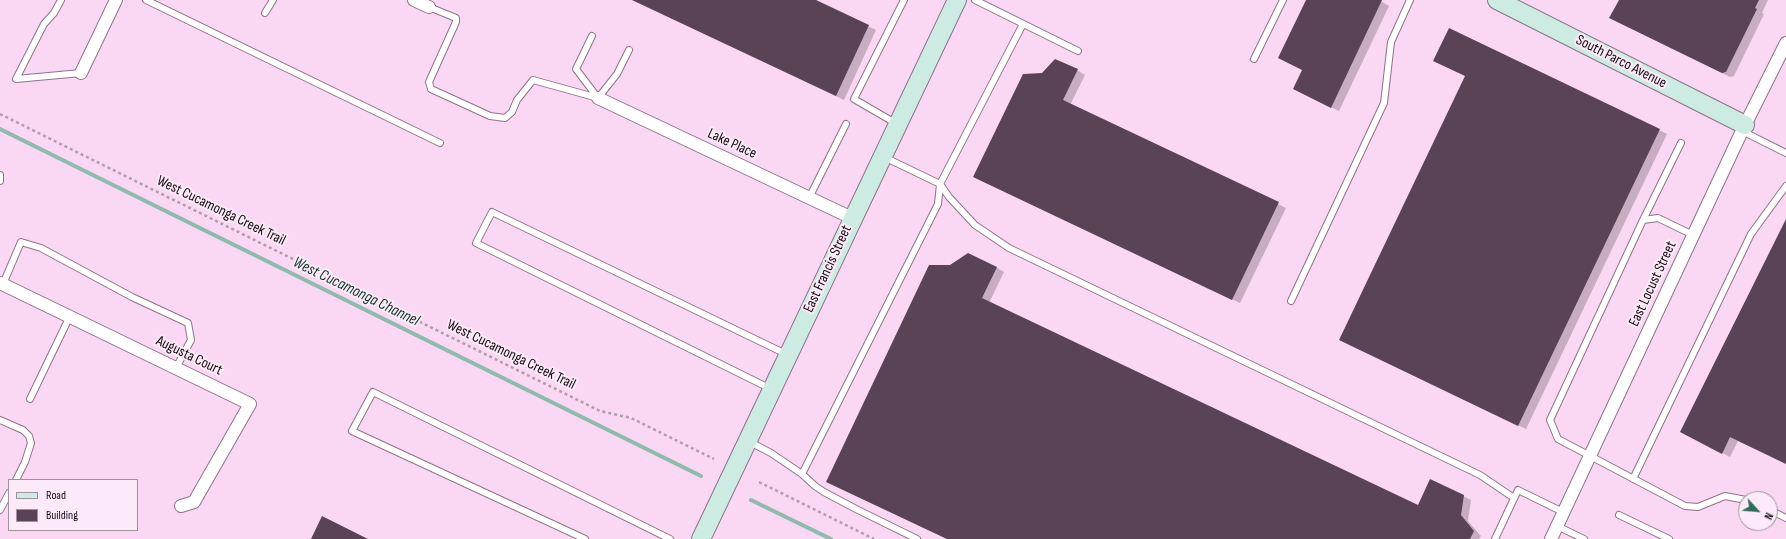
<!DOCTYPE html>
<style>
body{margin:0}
#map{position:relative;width:1786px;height:539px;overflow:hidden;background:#fceaf8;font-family:"Sofia Sans Condensed",sans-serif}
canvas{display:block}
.legend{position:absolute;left:8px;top:479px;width:130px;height:52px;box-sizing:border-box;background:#fceaf8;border:1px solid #a0919d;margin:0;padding:5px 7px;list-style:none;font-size:12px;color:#160c14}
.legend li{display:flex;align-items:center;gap:8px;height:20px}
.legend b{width:20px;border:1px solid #a0919d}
.north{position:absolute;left:1738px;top:491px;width:40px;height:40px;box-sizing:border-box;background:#fceaf8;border:1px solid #a0919d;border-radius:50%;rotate:116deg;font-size:11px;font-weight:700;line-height:16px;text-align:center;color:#160c14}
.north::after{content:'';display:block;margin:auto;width:14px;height:18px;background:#2e6d5b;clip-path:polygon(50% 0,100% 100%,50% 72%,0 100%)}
</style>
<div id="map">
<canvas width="1786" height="539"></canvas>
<ul class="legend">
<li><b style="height:5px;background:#ccebe2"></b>Road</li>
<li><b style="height:11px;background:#5a4356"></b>Building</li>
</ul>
<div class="north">N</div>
</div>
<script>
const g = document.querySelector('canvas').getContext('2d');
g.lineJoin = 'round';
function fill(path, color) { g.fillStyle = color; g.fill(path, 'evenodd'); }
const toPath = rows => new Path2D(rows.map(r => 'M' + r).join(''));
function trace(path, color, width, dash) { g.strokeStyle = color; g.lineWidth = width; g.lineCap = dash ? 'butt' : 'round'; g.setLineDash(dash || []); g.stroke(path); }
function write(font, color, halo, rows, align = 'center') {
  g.font = font + ' "Sofia Sans Condensed",sans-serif'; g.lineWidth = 4; g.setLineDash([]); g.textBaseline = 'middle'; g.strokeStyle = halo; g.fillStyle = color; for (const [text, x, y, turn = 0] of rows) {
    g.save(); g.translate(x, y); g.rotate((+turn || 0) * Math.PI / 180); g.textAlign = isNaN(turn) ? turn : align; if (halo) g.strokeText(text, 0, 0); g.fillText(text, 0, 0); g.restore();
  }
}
fill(toPath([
 [0,0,1786,0,1786,539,0,539],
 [9,480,137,480,137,530,9,530],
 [1746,499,1770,499,1770,523,1746,523]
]), '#fad7f3');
fill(toPath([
 [632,0,813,0,876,30,844,100],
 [1307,0,1379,0,1389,6,1339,111,1294,89,1303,70],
 [1620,0,1768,0,1762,13,1764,14,1734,76,1730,77,1618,22],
 [1450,29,1667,134,1526,429,1348,344,1466,76],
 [1077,70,1085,75,1070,105,1286,208,1240,303,982,181],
 [1786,235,1786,464,1738,441,1730,457,1689,435],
 [996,267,1004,272,989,303,1418,507,1463,496,1471,500,1468,521,1481,536,1479,539,947,539,835,486]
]), '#0003');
trace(toPath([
 [0,129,701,476],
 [751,500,831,539]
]), '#8ebcac', 4);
fill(toPath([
 [632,0,816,0,869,25,836,96],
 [1306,0,1382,0,1331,108,1293,89,1302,70,1278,58],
 [1619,0,1759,0,1755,8,1757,9,1726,72,1722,73,1609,18],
 [1449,28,1660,129,1518,426,1339,340,1465,76,1433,61],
 [1055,59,1078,69,1063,100,1279,202,1232,300,973,177,1023,74,1042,73],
 [1786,219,1786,464,1730,437,1722,454,1680,432],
 [968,253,997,267,982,298,1418,505,1430,479,1464,495,1461,515,1474,531,1470,539,947,539,826,482,929,265,950,265],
 [322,516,368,539,311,539]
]), '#5a4356');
const lane = toPath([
 [61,0,54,13,44,24,16,79,81,73],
 [146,0,440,143],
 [975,0,1078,51],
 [429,7,456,18,456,22,429,82,431,89,490,116,505,118,512,112,517,100,533,80,598,98],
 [265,13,273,0],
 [592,36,576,69,598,98],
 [1254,59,1283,0],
 [598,98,617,74,629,50],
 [897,124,854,99,904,0],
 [1742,131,1786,153],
 [884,157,940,184,1023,24],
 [0,175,0,181],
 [940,184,949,197,975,225,1009,248,1480,475,1514,498],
 [809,198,846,124],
 [1643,220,1681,143],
 [1693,235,1658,218,1643,220,1550,420,1558,439,1685,506,1698,507,1725,496,1746,500],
 [3,284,21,242,41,248,132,297,188,323,191,340,176,368],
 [1291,301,1384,103,1391,42,1410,0],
 [771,389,476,243,492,212,786,354],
 [30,399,70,316],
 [0,420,23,430,29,436,31,443,25,462,16,480],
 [750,442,771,453,802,474,938,204,940,184],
 [802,474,815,486,824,492,856,509,917,539],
 [1633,479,1751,234,1786,186],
 [0,510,9,493],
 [1770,510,1786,518],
 [1619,515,1669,539],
 [1557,526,1584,539],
 [585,539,352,431,373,392,670,539],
 [1495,539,1518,490,1563,512]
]);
const street = toPath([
 [414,0,429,7],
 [81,73,116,0],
 [598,98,852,218],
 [0,283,250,404,194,502,181,506],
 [1551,539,1742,131,1786,43]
]);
const secondary = toPath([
 [1497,0,1745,125],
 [701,539,957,0]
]);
trace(lane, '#8d7489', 8);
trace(street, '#8d7489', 14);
trace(secondary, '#8d7489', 20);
trace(toPath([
 [0,114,600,411,631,418,714,459],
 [759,482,874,539]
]), '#ae9eaa', 2.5, [3, 3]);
trace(lane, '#fff', 6);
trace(street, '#fff', 12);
trace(secondary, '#ccebe2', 18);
write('15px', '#160c14', '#fceaf8', [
 ["South Parco Avenue",1621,62,27],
 ["Lake Place",732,144,25],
 ["West Cucamonga Creek Trail",221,211,26],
 ["East Francis Street",828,269,-65],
 ["East Locust Street",1653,284,-65],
 ["West Cucamonga Creek Trail",511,355,26],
 ["Augusta Court",189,356,26]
]);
write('italic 16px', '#0f382d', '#fceaf8', [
 ["West Cucamonga Channel",356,292,26]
]);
</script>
